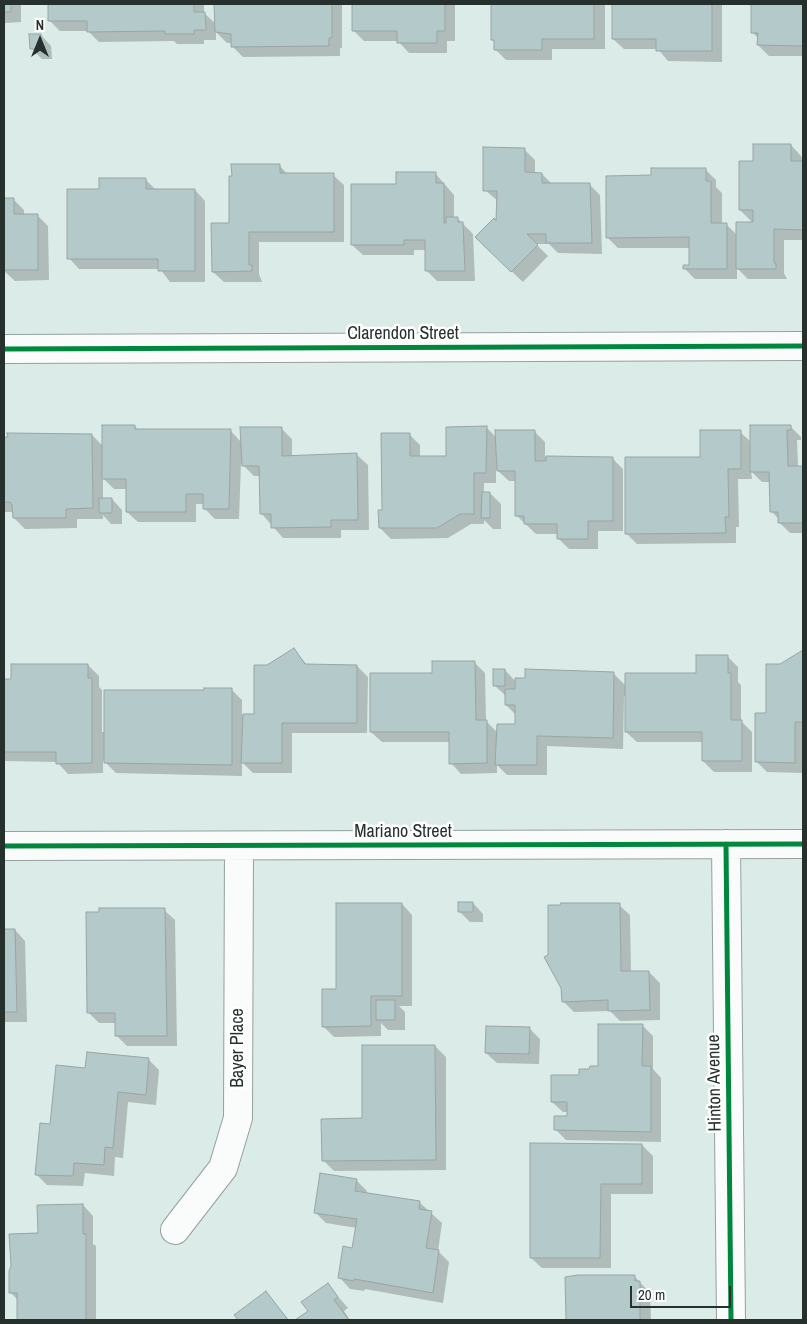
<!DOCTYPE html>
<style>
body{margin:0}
#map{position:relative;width:807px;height:1324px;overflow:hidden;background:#dbebe8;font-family:"Archivo Narrow",sans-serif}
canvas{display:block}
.frame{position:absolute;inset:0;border:5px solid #26312e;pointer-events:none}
.north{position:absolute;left:15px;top:15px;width:50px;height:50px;-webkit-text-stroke:4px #fff;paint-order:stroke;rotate:0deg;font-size:14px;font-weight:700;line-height:20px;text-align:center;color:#26312e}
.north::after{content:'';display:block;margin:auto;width:18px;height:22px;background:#26312e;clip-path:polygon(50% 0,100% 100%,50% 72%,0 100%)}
.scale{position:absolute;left:630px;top:1286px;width:101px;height:22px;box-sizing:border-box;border:2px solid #26312e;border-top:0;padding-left:6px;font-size:15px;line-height:18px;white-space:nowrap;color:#26312e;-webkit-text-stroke:4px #fff;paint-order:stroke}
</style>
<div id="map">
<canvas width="807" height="1324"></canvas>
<div class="frame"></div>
<div class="north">N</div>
<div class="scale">20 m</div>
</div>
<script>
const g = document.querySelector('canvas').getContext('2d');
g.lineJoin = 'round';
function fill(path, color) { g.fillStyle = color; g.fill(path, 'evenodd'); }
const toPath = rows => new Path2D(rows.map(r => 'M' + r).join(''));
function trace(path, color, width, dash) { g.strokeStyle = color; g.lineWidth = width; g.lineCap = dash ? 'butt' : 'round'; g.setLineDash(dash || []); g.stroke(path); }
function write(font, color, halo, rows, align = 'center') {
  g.font = font + ' "Archivo Narrow",sans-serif'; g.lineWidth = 5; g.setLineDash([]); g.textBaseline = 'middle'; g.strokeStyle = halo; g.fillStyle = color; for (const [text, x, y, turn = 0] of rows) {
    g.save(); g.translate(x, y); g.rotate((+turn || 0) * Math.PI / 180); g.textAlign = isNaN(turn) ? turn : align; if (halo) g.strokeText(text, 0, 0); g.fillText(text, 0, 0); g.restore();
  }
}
fill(toPath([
 [4,4,21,4,21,22,4,23],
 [49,4,204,4,204,13,216,24,216,4,342,4,342,48,340,48,340,56,243,57,232,46,232,43,227,43,216,32,216,40,204,40,204,44,177,44,174,41,99,42,88,31,60,31,49,20],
 [353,4,455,4,455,41,447,41,447,53,409,53,398,41,364,41,353,30],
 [492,4,605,4,605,49,552,49,552,60,506,60,495,49,495,43,492,40],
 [613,4,722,4,722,62,668,61,658,49,624,49,613,39],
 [752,4,803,4,803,56,769,56,758,45,759,39,752,32],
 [41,35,51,46,52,59,42,59,31,48],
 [791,145,801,156,803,162,803,240,784,240,784,273,787,279,748,279,737,268,737,279,695,279,685,269,690,266,690,248,618,248,607,237,652,176,705,169,716,180,716,187,722,193,722,224,726,224,737,235,753,223,740,210,755,163],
 [524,149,535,160,535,174,542,174,552,184,590,185,600,195,602,254,558,253,549,244,536,244,548,256,523,282,487,248,498,223,498,201,485,190],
 [280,166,288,175,333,175,344,185,344,242,259,242,259,274,262,282,224,282,213,272,230,224],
 [435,173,454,195,454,218,457,218,473,234,475,281,437,281,426,270,426,250,414,250,414,255,363,255,352,245,397,185],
 [146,180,156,190,195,190,205,201,205,282,170,282,160,269,79,269,69,258,100,190],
 [4,199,13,199,24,210,24,215,37,215,48,226,49,280,15,281,4,271],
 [134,426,139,430,230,430,242,443,281,428,292,439,292,457,357,455,368,465,369,530,341,530,341,538,283,538,261,513,261,476,254,476,241,463,239,519,215,519,204,508,204,504,196,504,196,522,138,522,127,512,127,489,114,489,103,478,103,499,112,499,122,510,122,524,111,524,103,515,103,519,77,519,77,528,25,529,14,518,13,512,4,512,4,438,92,435,104,447],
 [790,426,801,437,801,440,797,440,798,467,803,467,803,533,790,533,779,522,779,519,771,511,771,482,762,482,751,471,752,479,738,479,739,527,736,527,736,543,637,544,626,533,702,458,740,432,751,442],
 [487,428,497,438,534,431,545,442,545,457,612,458,623,469,623,531,598,531,598,549,569,549,558,538,558,534,536,534,516,515,516,481,509,481,496,469,496,483,484,483,484,493,490,493,501,504,501,529,493,529,484,520,484,524,471,524,448,538,391,539,380,528,383,511,409,434,420,445,420,457,447,457],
 [294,650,308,666,357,666,368,677,367,733,292,733,292,773,253,773,242,762,242,776,116,773,103,760,103,773,68,774,57,762,4,761,4,680,88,665,99,676,99,687,102,690,102,732,105,732,206,691,231,689,242,700,242,715,255,715,268,666],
 [803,651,803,773,767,772,756,761,780,665],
 [727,656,738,667,738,682,741,685,741,721,752,732,752,772,714,772,703,761,703,742,637,742,626,732,626,696,624,696,623,749,547,746,547,775,507,775,497,765,497,773,461,774,451,763,451,742,382,742,371,732,433,674,474,662,485,673,486,721,498,733,516,726,516,715,506,705,506,696,494,685,505,670,516,682,613,673,626,686,697,674],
 [473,903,483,914,483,922,470,922,459,911],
 [402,904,412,915,412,1006,399,1006,405,1012,405,1030,388,1030,381,1023,381,1036,334,1037,323,1026,337,990],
 [619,905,630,915,631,972,649,972,660,983,660,1020,620,1021,610,1011,574,1012,563,1001,563,988],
 [164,910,175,920,177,1046,127,1046,116,1035,116,1023,99,1023,88,1012],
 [15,930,25,941,27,1022,4,1022,4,931],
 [642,1025,653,1036,653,1069,661,1078,661,1142,566,1140,555,1129,568,1117,568,1112,563,1112,552,1102,580,1076,599,1067],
 [529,1028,540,1039,539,1064,497,1063,486,1053],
 [435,1046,446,1057,446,1170,334,1171,323,1160],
 [148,1059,159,1070,156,1105,128,1102,123,1158,115,1157,114,1176,85,1173,83,1186,47,1185,36,1174,51,1125,87,1069],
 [532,1144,642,1145,653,1156,653,1194,611,1194,611,1268,542,1268,531,1258],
 [356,1180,367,1191,366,1194,419,1202,442,1223,438,1251,449,1262,443,1303,365,1289,364,1291,350,1289,340,1278,353,1249,357,1228,326,1223,315,1212],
 [83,1205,93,1216,93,1244,96,1246,96,1320,19,1320,19,1301,10,1292,39,1235],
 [634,1276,650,1293,651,1320,567,1320,567,1278],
 [327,1284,348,1308,344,1311,350,1320,297,1320,310,1311],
 [266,1293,289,1320,240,1320,236,1315]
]), '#0003');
const building = toPath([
 [4,4,11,4,11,12,4,12,4,4],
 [48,4,194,4,194,12,205,12,206,30,194,30,194,34,165,34,165,31,87,32,87,21,48,21,48,4],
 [214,4,332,4,332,38,329,38,329,46,231,47,231,34,215,32,214,4],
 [352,4,445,4,445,31,437,31,437,43,397,43,397,31,352,31,352,4],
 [491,4,594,4,594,39,542,39,542,50,494,50,494,40,491,40,491,4],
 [612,4,712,4,712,51,656,51,656,39,612,39,612,4],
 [751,4,803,4,803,46,757,45,758,33,751,33,751,4],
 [29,34,41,34,42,49,30,49,29,34],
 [753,144,791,144,791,161,803,161,803,230,774,229,774,263,776,263,776,269,736,269,736,222,753,222,753,210,739,210,739,161,753,161,753,144],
 [483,147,525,148,525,172,542,173,542,183,590,183,592,243,546,243,546,234,527,234,538,245,511,272,475,237,494,218,496,221,497,191,483,191,483,147],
 [231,164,280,164,280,173,334,173,334,232,249,232,249,265,252,265,252,271,212,272,211,223,229,223,229,176,232,176,231,164],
 [651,168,706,168,706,181,711,181,711,223,727,223,727,269,683,269,683,265,689,265,689,237,606,238,606,176,651,175,651,168],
 [396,172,436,172,436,183,444,183,444,223,446,223,446,217,458,217,458,222,463,222,465,271,425,271,425,240,404,240,404,245,351,245,351,184,396,184,396,172],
 [99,178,146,178,146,189,195,189,195,271,158,271,158,259,67,259,67,189,99,189,99,178],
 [4,198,14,198,14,214,38,214,38,270,4,270,4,198],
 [102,425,135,425,135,429,231,429,229,509,203,509,203,494,186,494,186,512,126,512,126,479,102,479,102,425],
 [750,425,791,425,791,430,787,430,788,466,803,466,803,523,778,523,778,512,770,512,769,472,750,472,750,425],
 [487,426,486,473,474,473,474,514,460,514,437,528,379,528,378,510,382,510,381,433,410,433,410,456,446,456,446,427,487,426],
 [240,427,282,427,282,456,357,453,358,520,331,520,331,527,271,528,271,514,260,514,259,466,242,466,240,427],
 [495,430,535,430,535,461,546,461,546,456,613,457,613,521,588,521,588,539,557,539,557,524,524,524,524,516,515,516,515,471,497,471,495,430],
 [700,430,741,430,741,469,728,469,729,517,725,517,726,533,625,534,625,457,700,457,700,430],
 [7,433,92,434,93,508,66,509,66,518,13,518,12,505,10,502,4,502,4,437,8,437,7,433],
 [482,492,490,492,490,518,481,518,482,492],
 [99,498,112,498,112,513,99,513,99,498],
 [294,648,305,664,357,665,357,723,282,723,282,763,241,763,243,714,254,714,254,665,267,665,294,648],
 [803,650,803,722,795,722,795,763,755,762,755,713,766,713,766,664,780,664,803,650],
 [696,655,728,655,728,673,731,673,731,720,742,720,742,761,702,761,702,732,625,732,625,673,696,673,696,655],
 [432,661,475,661,476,720,487,720,487,763,449,764,449,732,370,732,370,673,432,673,432,661],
 [11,664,88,664,88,678,92,678,92,763,56,764,56,752,4,752,4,679,11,679,11,664],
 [493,669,505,669,505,686,493,686,493,669],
 [525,669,614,672,613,738,537,736,537,765,495,765,497,724,515,724,515,705,505,705,505,689,515,689,515,678,525,678,525,669],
 [204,688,232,688,232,765,104,763,104,690,204,690,204,688],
 [458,902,473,902,473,912,458,912,458,902],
 [336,903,402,903,402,996,371,996,371,1026,322,1027,322,989,336,989,336,903],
 [561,903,620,903,621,971,649,971,650,1010,608,1011,608,1000,562,1002,561,988,544,957,548,955,548,905,560,905,561,903],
 [99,908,165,908,167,1036,115,1036,115,1013,87,1013,86,912,99,912,99,908],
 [4,929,15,929,17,1012,4,1012,4,929],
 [376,1000,395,1000,395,1020,376,1020,376,1000],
 [598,1024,643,1024,642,1066,651,1066,651,1132,554,1130,554,1116,567,1116,567,1102,551,1102,551,1075,579,1075,579,1069,589,1069,590,1066,598,1066,598,1024],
 [486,1026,530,1027,529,1054,485,1053,486,1026],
 [362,1045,435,1045,436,1160,322,1161,321,1119,362,1118,362,1045],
 [87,1052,149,1058,146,1095,118,1092,113,1148,105,1147,104,1165,74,1163,73,1176,35,1175,40,1123,50,1124,56,1065,85,1068,87,1052],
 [530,1143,642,1144,642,1184,601,1184,600,1258,530,1258,530,1143],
 [320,1173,357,1179,355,1191,420,1201,419,1209,432,1211,426,1248,439,1250,433,1293,354,1279,354,1281,338,1278,343,1246,352,1248,357,1219,314,1213,320,1173],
 [83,1204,83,1234,86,1234,86,1320,17,1320,17,1293,9,1293,9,1271,11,1266,9,1234,38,1233,37,1205,83,1204],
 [578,1275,635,1275,635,1281,640,1281,640,1320,566,1320,565,1277,578,1275],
 [328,1283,338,1297,334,1300,349,1320,295,1320,308,1311,301,1302,328,1283],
 [266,1291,288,1320,238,1320,234,1315,266,1291]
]);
fill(building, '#b3c9ca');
trace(building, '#98a5a4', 1);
const street = toPath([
 [4,349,803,346],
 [726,844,731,1320],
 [4,846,803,844],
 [175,1230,223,1168,238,1118,239,847]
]);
trace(street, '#94a19e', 30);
trace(street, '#fafcfc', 28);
trace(toPath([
 [4,349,803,346],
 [726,844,731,1320],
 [4,846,803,844]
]), '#00873e', 5);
write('18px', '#26312e', '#fff', [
 ["Clarendon Street",403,334],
 ["Mariano Street",403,832],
 ["Bayer Place",238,1048,-90],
 ["Hinton Avenue",715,1083,-91]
]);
</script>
